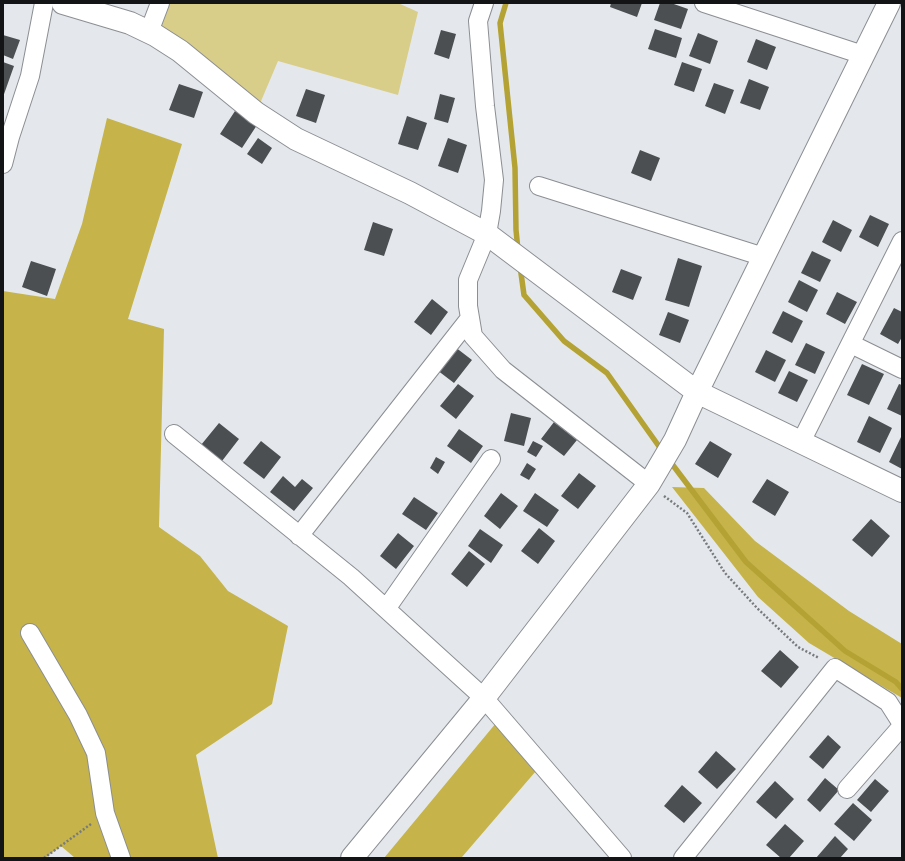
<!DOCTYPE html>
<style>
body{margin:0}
#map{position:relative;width:905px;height:861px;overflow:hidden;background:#e4e8ec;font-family:"Asap Condensed",sans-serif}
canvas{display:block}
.frame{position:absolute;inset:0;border:4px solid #131416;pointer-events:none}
</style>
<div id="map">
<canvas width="905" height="861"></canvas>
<div class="frame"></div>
</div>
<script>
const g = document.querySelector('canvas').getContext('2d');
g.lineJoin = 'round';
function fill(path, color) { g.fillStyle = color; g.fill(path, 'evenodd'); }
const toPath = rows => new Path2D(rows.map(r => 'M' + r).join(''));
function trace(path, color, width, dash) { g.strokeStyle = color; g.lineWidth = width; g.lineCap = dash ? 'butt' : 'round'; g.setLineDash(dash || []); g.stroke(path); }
fill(toPath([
 [160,3,398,3,418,12,398,95,278,61,256,113,149,32]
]), '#d9cd8a');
fill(toPath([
 [107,118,182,144,128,319,164,329,159,527,200,556,228,591,288,626,272,704,196,755,218,858,75,858,61,846,45,858,3,858,3,291,55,299,82,224],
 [672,487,704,488,755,541,849,611,902,644,902,698,809,643,758,597],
 [501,717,542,764,462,857,463,858,384,858]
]), '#c6b44a');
trace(toPath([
 [506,3,500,23,515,168,516,230,518,250],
 [520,266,524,295,564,341,607,373,663,452],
 [669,460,746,562,845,651,896,682,902,689]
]), '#b4a235', 5.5);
fill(toPath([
 [611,3,642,3,637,17,610,7],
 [660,3,671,3,688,9,681,29,654,20],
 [655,29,682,38,676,58,648,49],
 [441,30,456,34,449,59,434,54],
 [698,33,718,41,710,64,689,56],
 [3,35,20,40,13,59,3,55],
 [756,39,776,47,767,70,747,62],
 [3,62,14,66,3,97],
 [682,62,702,69,694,92,674,85],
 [749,79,769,87,760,110,740,103],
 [714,83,734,90,725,114,705,106],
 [179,84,203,92,194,118,169,110],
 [306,89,325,95,316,123,296,116],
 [440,94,455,98,448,123,434,119],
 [235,111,257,125,242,148,220,134],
 [407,116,427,123,418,150,398,144],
 [258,138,272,148,262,164,247,154],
 [448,138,467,145,458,173,438,166],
 [640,150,660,158,651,181,631,173],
 [870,215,889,224,878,247,859,237],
 [833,220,852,230,841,252,822,242],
 [373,222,393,229,384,256,364,250],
 [812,251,831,260,820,282,801,273],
 [678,258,702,266,689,307,665,300],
 [31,261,56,269,47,296,22,287],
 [621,269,642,277,633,300,612,292],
 [799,280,818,290,807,312,788,302],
 [837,292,857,302,845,324,826,314],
 [432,299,448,312,431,335,414,322],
 [894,308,902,312,902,337,898,344,880,334],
 [783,311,803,321,792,343,772,333],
 [668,312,689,320,680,343,659,335],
 [806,343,825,352,815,374,795,365],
 [455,347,472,360,454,383,437,370],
 [766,350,786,360,775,382,755,372],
 [862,364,884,374,869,405,847,395],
 [789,371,808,380,797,402,778,393],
 [458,384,474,396,456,419,440,406],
 [899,384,902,385,902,416,887,409],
 [511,413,531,418,524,446,504,441],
 [869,416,892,428,880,453,857,442],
 [554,422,577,440,564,456,541,439],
 [219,423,239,439,222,461,201,445],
 [459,429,483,446,471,463,447,446],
 [901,437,902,438,902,469,889,462],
 [261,441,281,457,264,479,243,463],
 [533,441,543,446,536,457,527,452],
 [710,441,732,454,718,478,695,464],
 [436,457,445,462,438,474,430,468],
 [527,463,536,469,529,480,520,475],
 [579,473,596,486,578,509,561,496],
 [283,476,295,487,302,479,313,488,294,511,270,492],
 [767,479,789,492,775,516,752,502],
 [501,493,518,506,500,529,484,516],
 [535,493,559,510,547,527,523,511],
 [414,497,438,513,426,530,402,514],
 [871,519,890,536,872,557,852,540],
 [539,528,555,541,538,564,521,551],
 [480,529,503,545,491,563,468,546],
 [398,533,414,546,396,569,380,556],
 [469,551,485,564,467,587,451,574],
 [780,650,799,667,781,688,761,671],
 [828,735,841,747,823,769,809,757],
 [716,751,736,769,717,789,698,772],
 [825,778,839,790,820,812,807,800],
 [875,779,889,791,871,812,857,800],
 [775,781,794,799,776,819,756,802],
 [682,785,702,803,684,823,664,806],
 [853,803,872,820,854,841,834,824],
 [785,824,804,841,789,858,781,858,766,845],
 [835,836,848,849,840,858,816,858]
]), '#4c4f52');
const minor = toPath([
 [484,3,478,21,485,106,494,180,491,211,487,234,468,280,468,306,473,336,503,370,649,484],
 [704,3,863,55],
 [149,32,160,3],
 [3,164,10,137,30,76,44,3],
 [539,186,764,257],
 [851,344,902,369],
 [174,434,351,577,484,698,622,858],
 [801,442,902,241],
 [299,536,470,318],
 [386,609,491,459],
 [30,633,78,715,96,753,105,813,121,858],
 [847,789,902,726],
 [683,858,835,668,888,702,902,724]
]);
const tertiary = toPath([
 [63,3,130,23,155,35,180,51,256,113,296,139,410,193,487,234,697,392,902,491],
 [352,858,484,698,649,484,675,440,697,392,889,3]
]);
trace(minor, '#8b8e92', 20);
trace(tertiary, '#8b8e92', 24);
trace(toPath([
 [664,496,687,513,725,573,757,608,798,647,819,658],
 [44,858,91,824]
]), '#787a7d', 2.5, [2, 2]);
trace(minor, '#fff', 18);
trace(tertiary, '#fff', 22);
</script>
